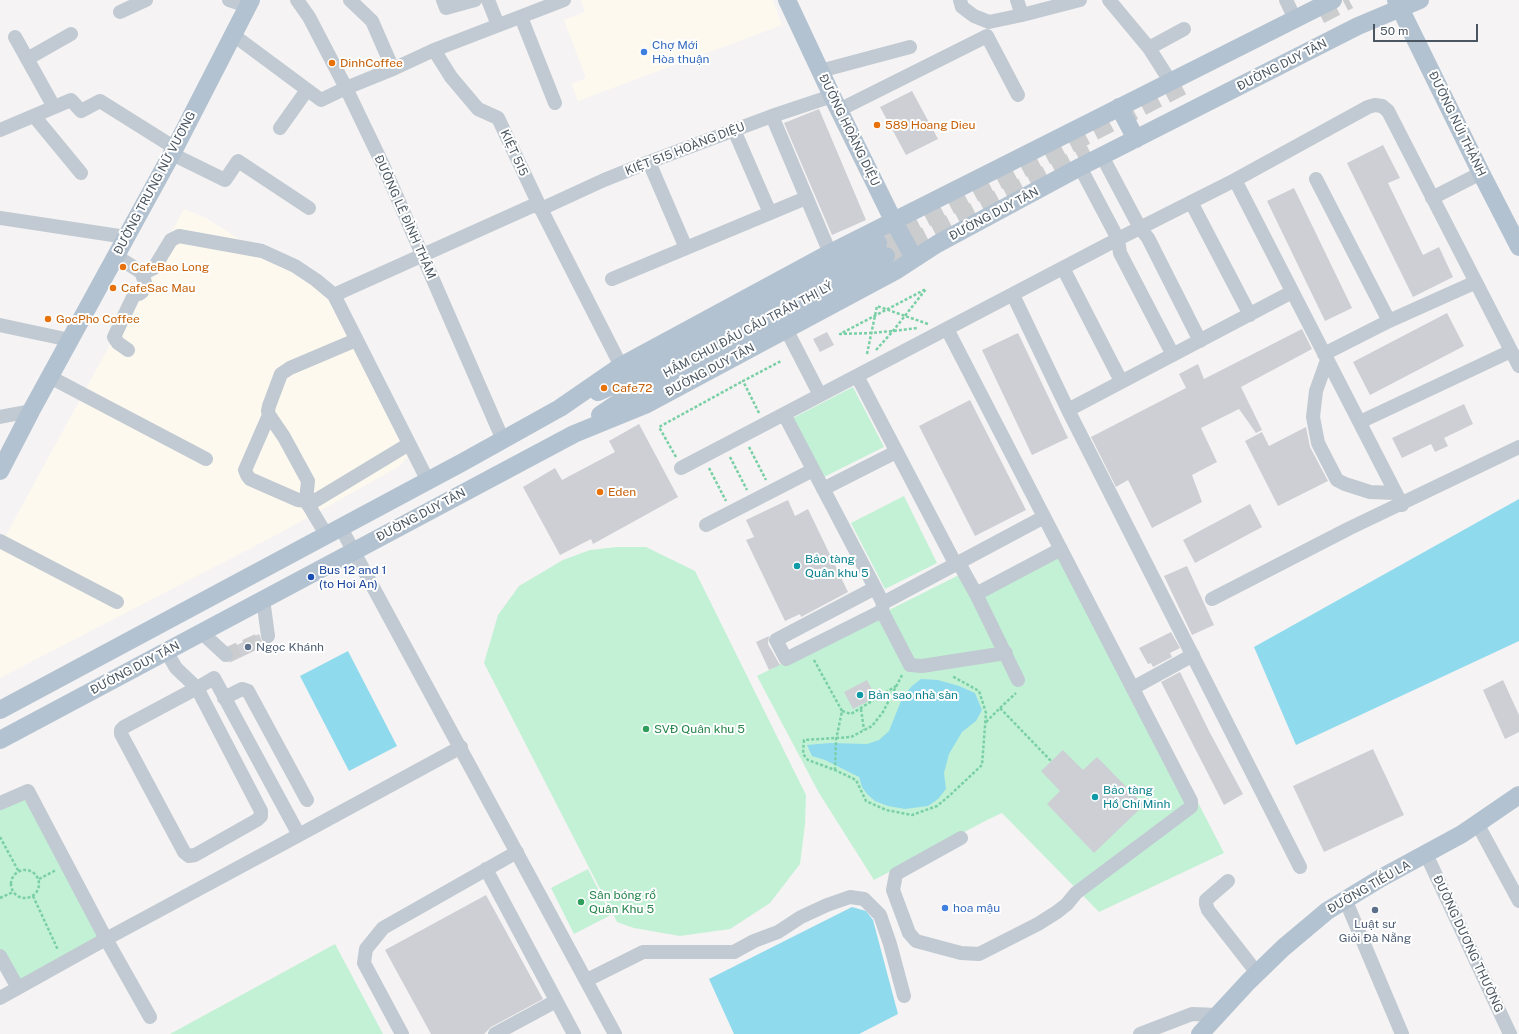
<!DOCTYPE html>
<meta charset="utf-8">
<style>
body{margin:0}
#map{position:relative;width:1519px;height:1034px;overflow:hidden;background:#f5f3f3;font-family:"Public Sans",sans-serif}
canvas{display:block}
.scale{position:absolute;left:1373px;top:24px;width:105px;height:18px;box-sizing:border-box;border:2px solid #4a5661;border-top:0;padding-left:5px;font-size:12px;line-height:14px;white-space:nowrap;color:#4a5661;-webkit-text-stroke:3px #fff;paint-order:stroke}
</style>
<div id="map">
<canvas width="1519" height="1034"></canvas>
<div class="scale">50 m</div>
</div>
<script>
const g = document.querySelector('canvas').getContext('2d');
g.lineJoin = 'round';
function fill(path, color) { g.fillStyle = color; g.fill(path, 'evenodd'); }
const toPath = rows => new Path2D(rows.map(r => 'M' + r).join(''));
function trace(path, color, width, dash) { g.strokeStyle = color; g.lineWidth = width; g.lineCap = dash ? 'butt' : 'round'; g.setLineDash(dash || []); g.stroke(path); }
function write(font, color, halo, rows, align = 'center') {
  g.font = font + ' "Public Sans",sans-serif'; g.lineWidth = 4; g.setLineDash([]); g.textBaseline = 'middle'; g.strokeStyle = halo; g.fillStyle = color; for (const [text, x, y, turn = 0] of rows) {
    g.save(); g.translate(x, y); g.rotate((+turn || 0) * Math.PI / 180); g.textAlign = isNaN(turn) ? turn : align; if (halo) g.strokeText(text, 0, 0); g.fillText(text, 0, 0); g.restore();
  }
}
fill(toPath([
 [583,0,773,0,782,25,578,101,572,84,586,78,564,20,585,12,581,1],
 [184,209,206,218,325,294,409,454,400,466,280,533,0,678,0,546]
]), '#fdf9ef');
fill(toPath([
 [853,387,884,447,824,477,793,418],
 [904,496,937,563,885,589,851,523],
 [617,547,646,547,695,571,806,795,805,824,800,864,770,903,730,929,680,936,634,928,617,922,484,663,498,615,519,586,563,560,590,550],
 [1069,552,1224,853,1099,912,1002,813,987,820,874,880,819,793,757,676,959,575,972,599],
 [28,791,106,939,18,988,0,956,0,803],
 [588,869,611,915,574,934,551,888],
 [335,944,383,1034,170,1034]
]), '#c3f1d5');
fill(toPath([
 [1519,499,1519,641,1296,745,1254,647],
 [348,651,397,746,349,771,300,676],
 [921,679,938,680,959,686,975,693,982,710,976,721,962,732,949,754,944,773,946,789,938,799,928,806,905,809,888,806,875,801,867,794,862,787,859,777,825,760,812,756,807,745,830,743,867,744,879,740,889,731,903,696,912,686],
 [852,907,866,911,873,920,898,1014,859,1034,734,1034,709,979]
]), '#90daee');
fill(toPath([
 [912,91,938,139,906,155,880,107],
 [819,109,866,220,832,235,784,123],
 [1383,145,1400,178,1388,183,1423,255,1439,247,1453,277,1413,297,1347,163],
 [1294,188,1352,308,1325,321,1267,201],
 [1447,313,1464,346,1370,395,1353,362],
 [1302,329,1312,349,1241,387,1262,430,1256,433,1239,409,1201,428,1217,462,1192,475,1202,502,1152,528,1128,480,1116,487,1091,437,1186,388,1179,374,1198,364,1204,379],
 [827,332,834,345,820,352,813,339],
 [1018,333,1068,438,1032,455,982,350],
 [970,400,1026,510,975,536,919,426],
 [1464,404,1473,424,1444,438,1448,446,1435,452,1431,444,1402,458,1392,438],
 [639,424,678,497,593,544,591,539,560,555,523,487,555,468,562,480,615,452,609,441],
 [1306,427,1310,447,1328,481,1278,506,1245,441,1262,432,1269,446],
 [788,500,795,516,808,509,848,592,801,617,800,614,785,621,746,540,754,537,746,520],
 [1250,504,1262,527,1195,563,1183,540],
 [1187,566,1214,625,1192,635,1164,576],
 [1171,632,1180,648,1170,653,1172,657,1153,667,1151,663,1148,664,1139,648],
 [259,634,262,641,265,644,269,644,229,663,234,656,234,652,231,648],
 [769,636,768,644,780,665,769,670,756,642],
 [1180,672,1209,731,1243,794,1224,805,1161,682],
 [867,680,876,697,853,709,844,692],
 [1503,680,1519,715,1519,732,1505,739,1483,690],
 [1373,749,1404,815,1324,852,1293,786],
 [1063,750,1083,770,1097,757,1144,805,1094,853,1047,804,1060,791,1041,771],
 [486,895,543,999,491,1027,484,1034,431,1034,385,950]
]), '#cdcfd5');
trace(toPath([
 [226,655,268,636]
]), '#caccce', 14, [14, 7]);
trace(toPath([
 [1320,15,1349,0],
 [878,243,1190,82],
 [886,256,1090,152]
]), '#caccce', 18, [18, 9]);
trace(toPath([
 [876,350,893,331,926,289,840,334,872,333,893,331,917,328],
 [867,354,877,306,928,324],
 [759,413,743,381,781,361],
 [749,447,766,480],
 [676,457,659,427,743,381],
 [730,457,747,490],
 [709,468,726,501],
 [814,660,842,711,836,740,835,770],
 [902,675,883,712,872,726,851,737,804,740,803,754,808,760,835,770,856,780,866,801,886,810,912,815,937,806,949,796,982,765,986,713,979,691,952,676],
 [1000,708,1016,693],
 [861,709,864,730],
 [842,711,851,714,896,686],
 [986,722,1000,708,1051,761],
 [0,837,19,872],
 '11 884a14 14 0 1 1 28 0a14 14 0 1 1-28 0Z',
 [39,879,56,870],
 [33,896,58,950],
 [0,898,13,892]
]), '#7ad0a6', 2.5, [3, 2]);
trace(toPath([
 [229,0,248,6],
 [297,0,309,17,346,88,383,165,503,440],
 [350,0,372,21,393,69],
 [443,0,446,8,475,0],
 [488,0,498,25],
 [960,0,962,7,974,16,989,22,1022,15,1080,0],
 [1017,0,1022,15],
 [1109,0,1149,48,1170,81],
 [1286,0,1295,19],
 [120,12,146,0],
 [521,17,555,103],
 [232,34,321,100,346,88,393,69,434,50,564,0],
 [15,37,54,107],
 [1149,48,1184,29],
 [434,50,451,77,478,109,498,118,541,209,621,366],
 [27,59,71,34],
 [820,71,910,47],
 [839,110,987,36,1018,95],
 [34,116,81,173],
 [772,116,830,253],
 [280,128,307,90],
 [0,130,71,100,81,111,100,101,175,148],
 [734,130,770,213],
 [172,154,225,180,238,161,309,208],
 [1102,156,1140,228,1148,238,1200,341],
 [649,162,686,248],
 [1080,167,1118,239,1120,253,1173,355],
 [1316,179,1389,321],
 [1235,180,1402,505],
 [1432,198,1481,173],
 [1191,202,1250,315],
 [541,209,604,180,649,162,772,116,832,96],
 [0,218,126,237],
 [116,256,141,272,148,271,154,268,171,240,179,236,262,251,295,266,316,280,334,295,428,481],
 [1063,268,1121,381],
 [612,279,806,198],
 [334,295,532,206,536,206,541,209],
 [1013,295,1068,410,1300,867],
 [0,325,70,340],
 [786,329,820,395],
 [947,329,1191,801,1191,807,1076,893,1067,904,1057,912,1038,924,979,954,961,953,916,941,909,933,893,890,896,874,961,838],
 [128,350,118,343,114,337,134,295,139,294,142,292,145,282,141,272],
 [1324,354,1389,321,1476,282],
 [1327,360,1316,391,1313,417,1318,443,1337,480,1345,484,1370,492,1396,493],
 [857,376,956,565,961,567,976,594,1018,680],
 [50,377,206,459],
 [1068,410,1292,292],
 [784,414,883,603,882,611,910,665,922,666,1006,653],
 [269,415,245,470,247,475,250,479,298,500,306,501,327,536],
 [0,417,31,411],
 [1360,422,1511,351],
 [681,468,1118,239,1235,180,1368,107,1375,105,1382,106,1388,111,1519,366],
 [823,489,896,452],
 [306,501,308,481,284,437,269,415,268,411,269,406,281,374,290,368,356,340],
 [308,505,409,444],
 [706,525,813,470],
 [341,528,615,1034],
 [0,541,117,602],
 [875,588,776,640,786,659,882,611],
 [976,594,1061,549],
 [263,599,268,636],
 [1212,599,1350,528,1519,447],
 [883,603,1044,517],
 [201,632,226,655],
 [166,651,176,668,197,688,261,811,261,816,257,820,195,855,189,856,184,852,121,734,121,730,124,727,197,688,214,678,299,835],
 [1133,688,1193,655],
 [224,698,242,689,248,691,307,800],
 [0,803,28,791,106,939,150,1017],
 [1478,825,1519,901],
 [1426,854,1510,1034],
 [486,869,574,1034],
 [1228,881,1206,900,1206,904,1208,910,1257,973],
 [1345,899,1402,1034],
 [0,956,18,988],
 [587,980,643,952,734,952,754,941,778,932,801,917,827,905,850,897,864,899,880,915,890,944,904,996],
 [0,998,106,939,299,835,461,747],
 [402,1034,364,963,366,949,383,928,517,852],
 [495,1034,556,1001],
 [1140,1034,1192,1014,1218,1015]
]), '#c1cad2', 14);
trace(toPath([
 [787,0,832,96,893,220,914,258],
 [1396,0,1481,173,1519,247],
 [1119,107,1136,139],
 [598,392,627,379,878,243],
 [600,415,634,392,886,256],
 [0,471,31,411,175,148,251,0],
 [0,710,463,462,560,408,621,366,830,253,1333,0],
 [0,740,574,434,645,405,897,270,937,244,1080,167,1358,26,1420,0],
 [1200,1034,1248,982,1283,948,1327,911,1381,878,1462,834,1519,795]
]), '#b3c2d1', 18);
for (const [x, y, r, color] of [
 [644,52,4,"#3f7fe0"],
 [332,63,4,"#e8710a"],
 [877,125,4,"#e8710a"],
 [123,267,4,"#e8710a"],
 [113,288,4,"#e8710a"],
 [48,319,4,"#e8710a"],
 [604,388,4,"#e8710a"],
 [600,492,4,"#e8710a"],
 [797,566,4,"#0f9aa8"],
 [311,577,4,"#1a4fb4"],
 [248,647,4,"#5c6f8a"],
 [860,695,4,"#0f9aa8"],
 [646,729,4,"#2e9e5b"],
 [1095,797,4,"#0f9aa8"],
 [581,902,4,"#2e9e5b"],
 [945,908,4,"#3f7fe0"],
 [1375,910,4,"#5c6f8a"]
]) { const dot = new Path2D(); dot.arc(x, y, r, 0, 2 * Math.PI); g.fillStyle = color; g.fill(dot); trace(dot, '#fff', 1.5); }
write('12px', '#366cbe', '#fff', [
 ["Chợ Mới",652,45],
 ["Hòa thuận",652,59],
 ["hoa mậu",953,908]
], 'left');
write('12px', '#c56008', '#fff', [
 ["DinhCoffee",340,63],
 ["589 Hoang Dieu",885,125],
 ["CafeBao Long",131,267],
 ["CafeSac Mau",121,288],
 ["GocPho Coffee",56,319],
 ["Cafe72",612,388],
 ["Eden",608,492]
], 'left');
write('12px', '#4a5661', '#fff', [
 ["ĐƯỜNG DUY TÂN",1282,65,-27],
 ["ĐƯỜNG NÚI THÀNH",1457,124,64],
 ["ĐƯỜNG HOÀNG DIỆU",849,130,64],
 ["KIỆT 515 HOÀNG DIỆU",685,149,-21],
 ["KIỆT 515",514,153,65],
 ["ĐƯỜNG TRƯNG NỮ VƯƠNG",155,183,-62],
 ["ĐƯỜNG DUY TÂN",994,214,-28],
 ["ĐƯỜNG LÊ ĐÌNH THÂM",405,217,66],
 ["HẦM CHUI ĐẦU CẦU TRẦN THỊ LÝ",748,330,-28],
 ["ĐƯỜNG DUY TÂN",710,370,-28],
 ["ĐƯỜNG DUY TÂN",421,515,-28],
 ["ĐƯỜNG DUY TÂN",135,668,-28],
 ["ĐƯỜNG TIỂU LA",1369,887,-30],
 ["ĐƯỜNG DƯƠNG THƯỜNG",1468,944,65]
]);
write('12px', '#0d838f', '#fff', [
 ["Bảo tàng",805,559],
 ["Quân khu 5",805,573],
 ["Bản sao nhà sàn",868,695],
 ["Bảo tàng",1103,790],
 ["Hồ Chí Minh",1103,804]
], 'left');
write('12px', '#164399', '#fff', [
 ["Bus 12 and 1",319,570],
 ["(to Hoi An)",319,584]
], 'left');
write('12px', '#4e5e75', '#fff', [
 ["Ngọc Khánh",256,647],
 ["Luật sư",1375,924,"center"],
 ["Giỏi Đà Nẵng",1375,938,"center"]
], 'left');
write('12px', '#27864d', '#fff', [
 ["SVĐ Quân khu 5",654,729],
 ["Sân bóng rổ",589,895],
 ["Quân Khu 5",589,909]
], 'left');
</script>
